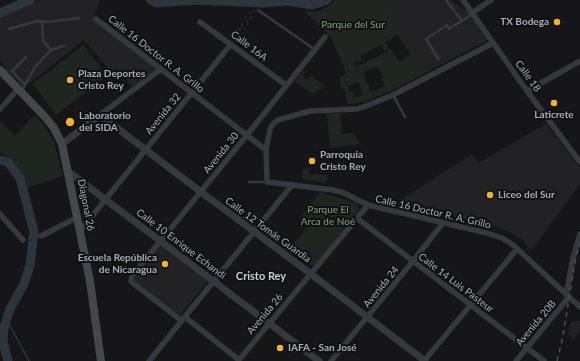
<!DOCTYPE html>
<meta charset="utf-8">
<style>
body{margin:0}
canvas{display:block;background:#161618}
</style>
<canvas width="580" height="361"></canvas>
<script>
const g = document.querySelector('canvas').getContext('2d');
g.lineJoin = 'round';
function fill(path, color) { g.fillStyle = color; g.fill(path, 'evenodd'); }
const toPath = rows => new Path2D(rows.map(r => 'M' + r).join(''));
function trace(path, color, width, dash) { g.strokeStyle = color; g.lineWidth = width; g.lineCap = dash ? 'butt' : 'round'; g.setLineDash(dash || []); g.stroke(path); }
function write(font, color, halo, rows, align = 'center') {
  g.font = font + ' Lato,sans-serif'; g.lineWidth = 4; g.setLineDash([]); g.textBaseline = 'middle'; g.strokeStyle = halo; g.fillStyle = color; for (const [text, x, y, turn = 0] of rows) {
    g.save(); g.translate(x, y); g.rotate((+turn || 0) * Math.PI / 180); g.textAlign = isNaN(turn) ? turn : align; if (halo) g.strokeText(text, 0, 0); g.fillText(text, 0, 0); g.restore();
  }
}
fill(toPath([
 [39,0,100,0,93,18,157,68,132,87,118,69,112,73,84,40,27,85,25,90,6,70,0,59,0,16],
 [399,0,451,0,468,12,488,40,429,71,394,25,386,21],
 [546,124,580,168,580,184,531,251,523,241,512,233,498,227,394,204,472,154,478,163],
 [160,246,208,281,180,315,133,281],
 [579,321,580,321,580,331,574,339,568,334,571,322]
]), '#222225');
fill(toPath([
 [335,0,399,0,386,21,394,25,429,71,397,88,364,102,348,104,344,88,341,89,339,78,351,70,346,72,331,38,305,11,316,12,328,7],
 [397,34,411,54,400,62,385,43],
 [381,45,384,51,387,49,389,51,355,67,354,63,362,60,360,56],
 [377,67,383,78,381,79,385,86,371,92,364,77,365,76,363,72],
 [359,82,362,95,354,98,353,91,349,92,348,86],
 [83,45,107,76,56,115,33,84],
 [303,70,305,72,303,77,307,80,311,76,325,86,312,94,295,81],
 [340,113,342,134,353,133,360,144,330,148,327,114],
 [35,115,43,124,54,142,63,176,27,188,16,164,11,158,0,152,0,121,15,136],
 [309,168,309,174,328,175,326,183,302,179,303,169],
 [320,192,356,203,359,209,317,263,311,265,290,249,309,225,300,218]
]), '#1e261f');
trace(toPath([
 [7,320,29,361]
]), '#2c353c', 1.5);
trace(toPath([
 [151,0,157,3,194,0,262,3,288,1,312,5,327,0],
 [0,13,30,0],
 [0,160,8,162,20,178,34,232,30,265,24,284,10,309,4,328,3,342,8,361]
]), '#2c353c', 9);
trace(toPath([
 [235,41,237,41,233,34,242,36,237,29,245,30,240,24,249,24,245,17,253,19,249,12,254,11],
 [28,239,36,237]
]), '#3d3f44', 1, [2, 3]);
trace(toPath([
 [446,0,462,21],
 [258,10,314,49],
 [9,29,37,21,47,22,79,18],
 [51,50,64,46],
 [439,60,426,39,447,25,449,29,472,14],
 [25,85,12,71,26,57],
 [22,90,35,67,51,50,43,41,42,21],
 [393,95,405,117],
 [249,182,267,182]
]), '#37383d', 2.5);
trace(toPath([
 [463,0,527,91,580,162],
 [472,13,491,0],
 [96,19,266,150,267,182,333,190,344,193,368,205,487,233,502,238,512,244,580,307],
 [200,22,286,85],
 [527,91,580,61],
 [0,109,18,89],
 [100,115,161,69],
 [266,150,270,129,273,124,278,120,310,111,357,109,366,106,393,95,493,43],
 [0,214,23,240],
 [358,219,544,361],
 [80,231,231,44],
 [41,236,78,217],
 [566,295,573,258,580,234],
 [185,317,239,360],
 [182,321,133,283,131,281,132,276,247,135,325,37],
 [149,361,292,185],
 [238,361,368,205],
 [331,361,413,261,443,223],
 [424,361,517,249],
 [516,361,569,297]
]), '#37383d', 5.5);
trace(toPath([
 [62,144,100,115,201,192,311,274,425,361],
 [69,172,319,361]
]), '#37383d', 7);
trace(toPath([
 [0,70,46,118,54,128,62,144,90,281,101,361]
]), '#45474d', 8);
trace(toPath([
 [557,361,562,341,576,256,580,244]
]), '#4a4c52', 1.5, [5, 4]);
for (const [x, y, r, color] of [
 [557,22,4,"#f2b134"],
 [70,80,4,"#f2b134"],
 [554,103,4,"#f2b134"],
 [70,122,5,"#f2b134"],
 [312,161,4,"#f2b134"],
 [490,195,4,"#f2b134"],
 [165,264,4,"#f2b134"],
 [280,348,4,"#f2b134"]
]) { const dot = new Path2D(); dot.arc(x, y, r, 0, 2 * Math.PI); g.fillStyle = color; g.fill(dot); trace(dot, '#111113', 1.5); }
write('bold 10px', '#a8adb8', '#111113', [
 ["TX Bodega",549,22,"right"],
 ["Plaza Deportes",78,74],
 ["Cristo Rey",78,86],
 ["Laticrete",554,115,"center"],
 ["Laboratorio",79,116],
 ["del SIDA",79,128],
 ["Parroquia",320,155],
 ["Cristo Rey",320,167],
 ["Liceo del Sur",498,195],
 ["Escuela República",157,258,"right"],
 ["de Nicaragua",157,270,"right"],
 ["IAFA - San José",288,348]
], 'left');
write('10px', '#7fa381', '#111113', [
 ["Parque del Sur",353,25],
 ["Parque El",328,210],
 ["Arca de Noé",328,222]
]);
write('10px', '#a8adb8', '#111113', [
 ["Calle 16A",249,46,37],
 ["Calle 16 Doctor R. A. Grillo",156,54,38],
 ["Calle 18",528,76,54],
 ["Avenida 32",163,114,-51],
 ["Avenida 30",221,153,-51],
 ["Diagonal 26",86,205,79],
 ["Calle 16 Doctor R. A. Grillo",433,212,13],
 ["Calle 12 Tomás Guardia",268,230,36],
 ["Calle 10 Enrique Echandi",181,244,37],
 ["Calle 14 Luis Pasteur",456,283,37],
 ["Avenida 24",381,287,-51],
 ["Avenida 26",265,314,-50],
 ["Avenida 20B",536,323,-50]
]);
write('bold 11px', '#c9ccd4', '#111113', [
 ["Cristo Rey",261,276]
]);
</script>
